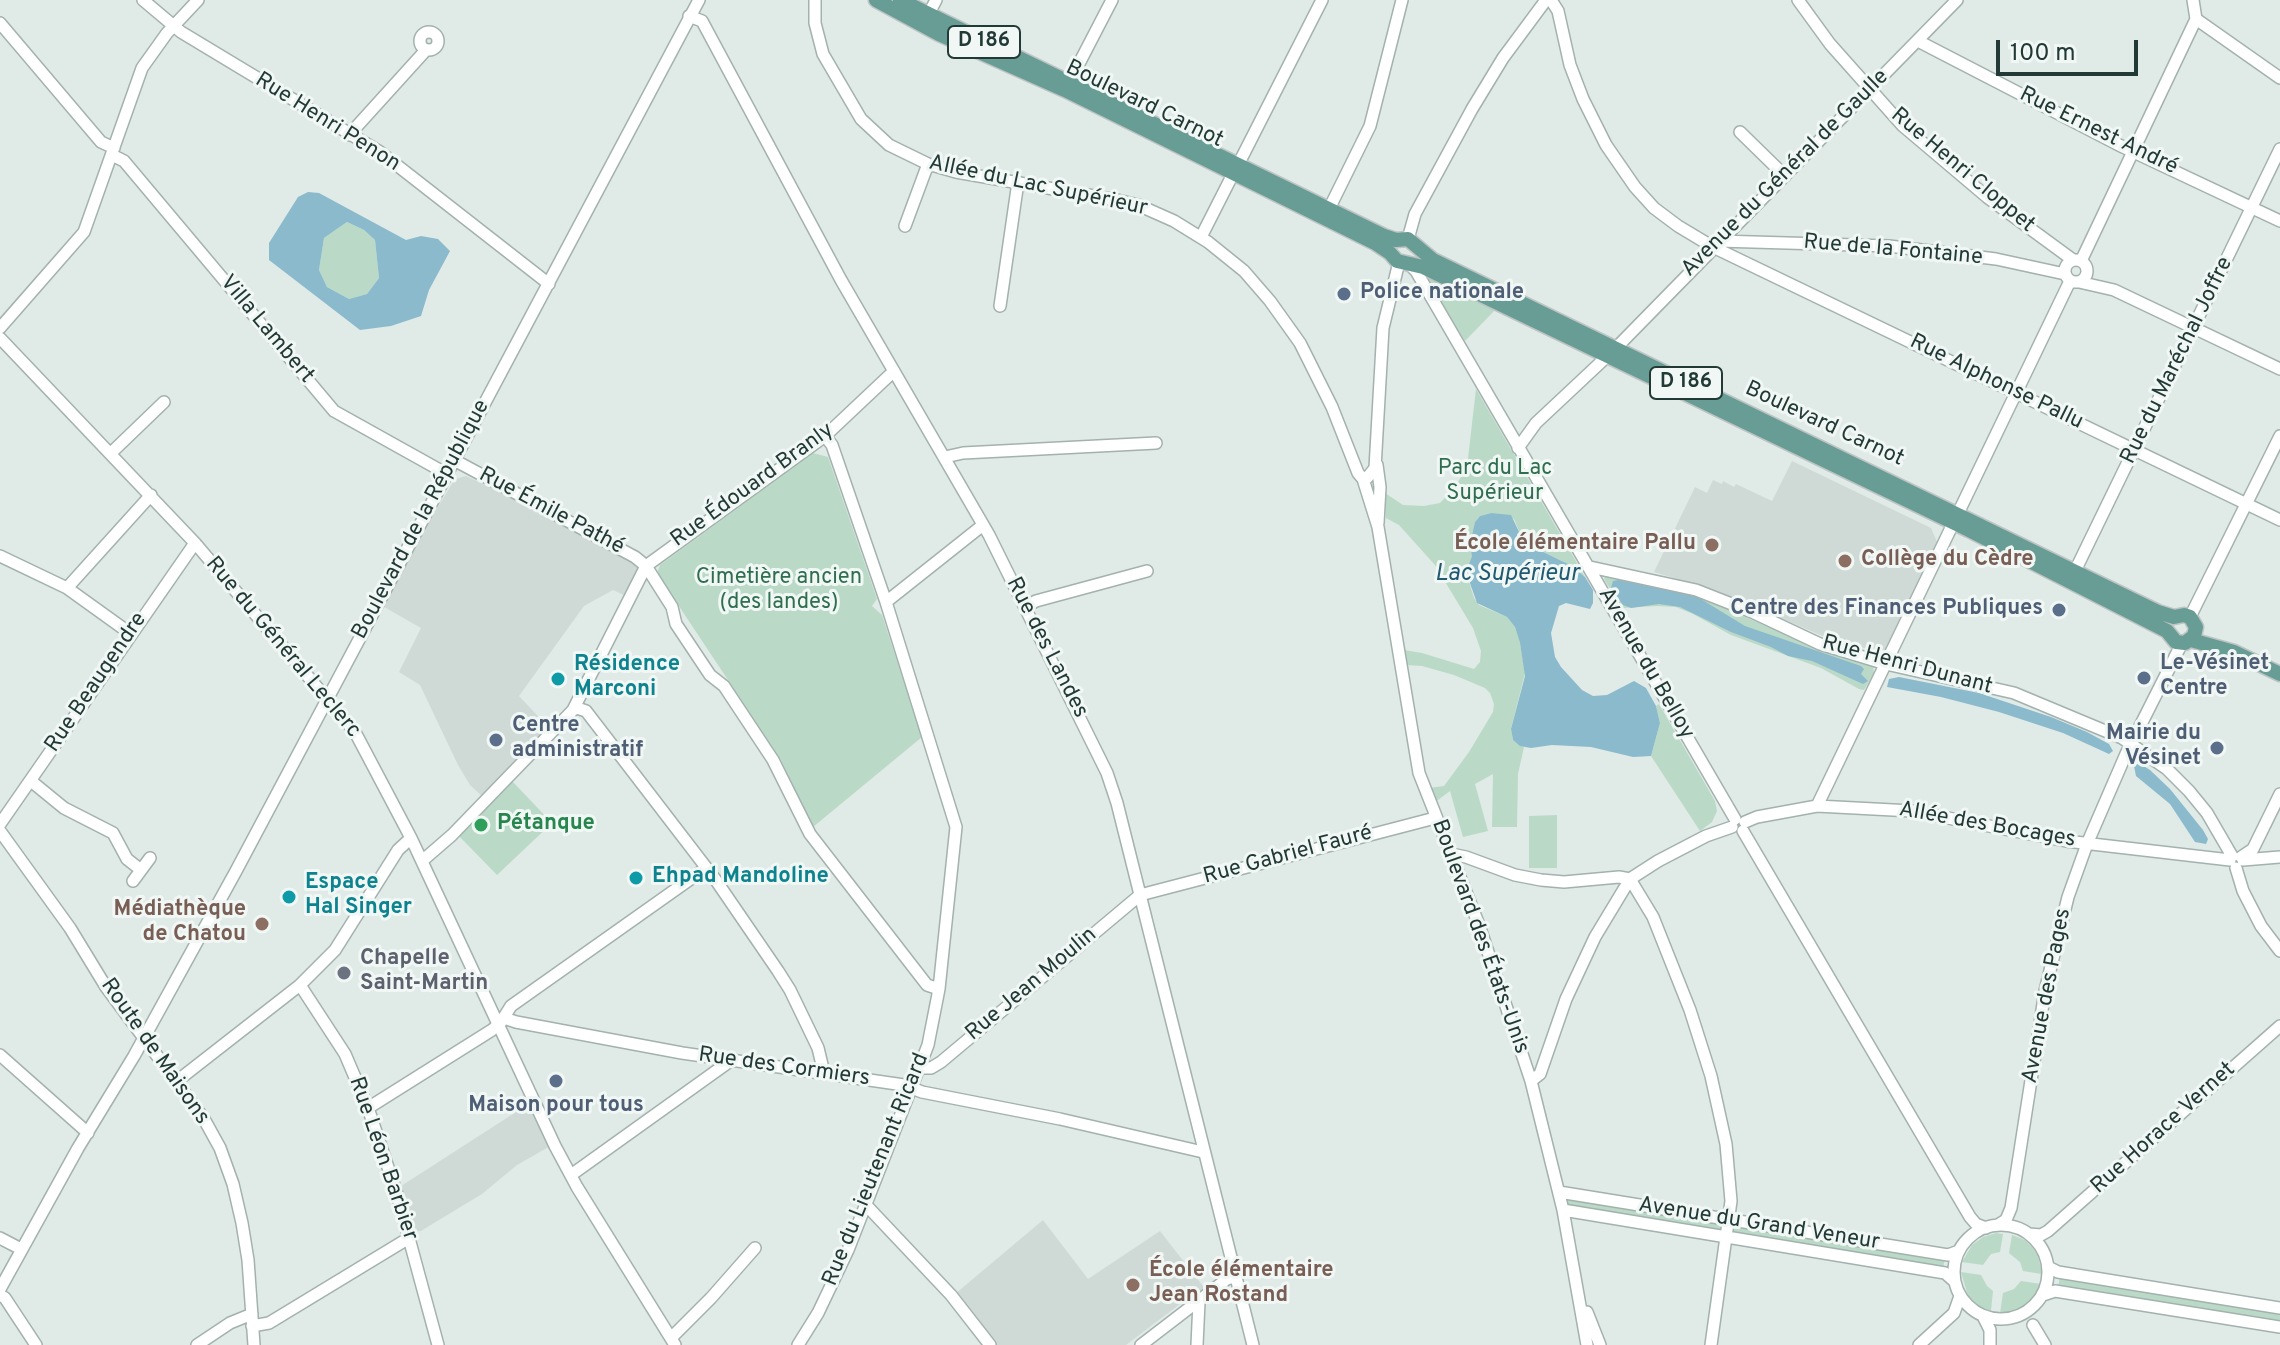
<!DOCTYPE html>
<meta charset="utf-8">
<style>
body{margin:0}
#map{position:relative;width:2280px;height:1345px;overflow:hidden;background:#e0eae7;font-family:Overpass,sans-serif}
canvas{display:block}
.scale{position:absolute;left:1996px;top:40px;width:142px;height:36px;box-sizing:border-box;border:4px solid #223a36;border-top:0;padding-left:10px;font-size:24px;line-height:28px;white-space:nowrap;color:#223a36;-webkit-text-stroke:6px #f1f7f5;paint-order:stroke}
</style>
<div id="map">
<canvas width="2280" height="1345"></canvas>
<div class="scale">100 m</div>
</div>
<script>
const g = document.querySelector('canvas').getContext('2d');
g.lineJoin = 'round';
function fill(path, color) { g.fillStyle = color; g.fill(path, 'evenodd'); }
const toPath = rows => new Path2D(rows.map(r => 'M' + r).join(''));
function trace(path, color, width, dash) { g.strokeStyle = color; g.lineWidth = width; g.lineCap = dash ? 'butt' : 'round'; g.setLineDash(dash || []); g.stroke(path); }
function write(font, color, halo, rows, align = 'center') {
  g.font = font + ' Overpass,sans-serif'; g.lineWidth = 6; g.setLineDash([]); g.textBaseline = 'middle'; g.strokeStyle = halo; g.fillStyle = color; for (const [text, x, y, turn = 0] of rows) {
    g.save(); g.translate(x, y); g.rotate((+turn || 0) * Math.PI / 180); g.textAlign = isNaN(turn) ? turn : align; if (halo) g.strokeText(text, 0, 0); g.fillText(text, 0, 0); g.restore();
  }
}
fill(toPath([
 [1792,461,1931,528,1937,542,1885,649,1880,652,1832,640,1720,592,1654,572,1695,487,1707,493,1713,480,1722,484,1723,481,1734,487,1736,484,1772,501],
 [466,476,635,557,643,566,626,596,613,590,584,606,519,696,550,729,483,797,470,785,458,765,420,685,399,672,421,628,379,604,455,479],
 [530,1103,552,1145,517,1165,482,1194,434,1223,421,1231,411,1232,398,1188],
 [1043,1220,1088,1279,1160,1231,1206,1290,1197,1291,1126,1345,994,1345,955,1294]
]), '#cfdad6');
fill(toPath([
 [347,222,364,230,375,240,379,278,367,294,349,299,327,287,319,270,324,238],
 [1423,273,1497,308,1465,341],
 [1476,389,1585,577,1562,561,1529,545,1521,536,1514,519,1491,513,1480,516,1475,522,1472,556,1466,572,1474,598,1479,605,1507,617,1515,627,1520,643,1525,673,1511,729,1513,740,1524,747,1518,774,1517,827,1492,827,1493,774,1475,784,1488,831,1463,837,1450,791,1434,803,1429,788,1444,786,1469,752,1493,712,1494,704,1490,693,1485,688,1454,675,1422,666,1406,665,1404,650,1422,653,1474,669,1480,662,1481,651,1473,628,1435,565,1399,525,1386,518,1385,493,1403,505,1424,506,1440,503,1455,487,1467,467],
 [813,453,828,457,877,599,872,606,882,615,922,737,813,827,781,760,657,573,660,565],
 [1606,575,1705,600,1823,650,1873,666,1874,673,1864,690,1859,689,1821,668,1731,635,1693,614,1676,607,1658,606,1622,608,1604,579],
 [1659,704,1715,801,1717,811,1712,822,1700,831,1651,756,1660,723,1656,706],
 [512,781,552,823,497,875,459,836],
 [1557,815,1557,868,1529,868,1529,816],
 [1568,1197,1723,1224,1723,1226,1721,1232,1567,1206,1566,1201],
 [1736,1225,1945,1257,1943,1269,1735,1234,1733,1229],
 [1996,1233,2003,1234,2000,1252,1991,1254,1983,1265,1962,1262,1972,1245,1983,1237],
 [2012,1235,2025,1240,2032,1247,2038,1255,2042,1274,2023,1271,2020,1262,2009,1253],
 [1961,1272,1981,1275,1987,1286,1993,1291,1991,1311,1977,1306,1968,1296],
 [2060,1276,2280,1311,2280,1324,2058,1288],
 [2021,1281,2041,1284,2034,1298,2024,1307,2011,1313,2000,1313,2003,1293,2014,1289]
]), '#badac7');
fill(toPath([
 [308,192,319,193,406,240,421,236,438,239,450,251,429,290,421,316,391,326,360,330,269,260,269,243,298,197],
 [347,222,364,230,375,240,379,278,367,294,349,299,327,287,319,270,324,238],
 [1491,513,1511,515,1521,536,1529,545,1570,565,1585,577,1593,590,1593,603,1590,609,1566,603,1559,606,1551,633,1555,657,1561,667,1582,690,1593,696,1607,695,1634,681,1646,688,1656,706,1660,723,1651,756,1633,757,1591,747,1552,745,1531,748,1520,746,1513,740,1511,729,1525,676,1520,643,1515,627,1507,617,1477,603,1466,572,1472,556,1470,545,1475,522,1480,516],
 [1618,580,1696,596,1745,626,1861,666,1864,669,1861,674,1868,681,1863,684,1812,661,1788,656,1771,647,1731,632,1680,607,1659,604,1631,608,1623,605,1611,588,1613,581],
 [1899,677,1979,693,2051,717,2087,732,2109,744,2113,751,2109,754,2063,733,1999,712,1941,697,1887,687,1889,679],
 [2139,763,2150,770,2170,789,2203,830,2208,839,2206,844,2195,842,2170,804,2136,776,2134,766]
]), '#8bbacc');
const minor = toPath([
 [143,0,181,32,380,152,549,284],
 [815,0,815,23,823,54,861,119,889,145,928,164,956,172,1117,200,1138,205,1174,221,1208,242,1244,271,1270,301,1300,343,1332,407,1358,473,1363,479,1378,527,1419,773,1479,925,1531,1081,1563,1210,1587,1345],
 [1551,0,1558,11,1570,65,1583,99,1606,145,1635,187,1654,208,1678,226,1713,247,2280,520],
 [1798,0,1830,44,1903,126,1987,197,2073,260],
 [2193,0,2196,19,2280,78],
 [689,16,702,21,841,280,989,535,1107,773,1117,803,1253,1345],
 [925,21,936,0],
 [0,23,101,142,114,148],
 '420 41a9 9 0 1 1 18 0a9 9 0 1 1-18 0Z',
 [1918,41,2123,147,2280,221],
 [1070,81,1112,0],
 [1740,132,1785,176],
 [349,135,426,50],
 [112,155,124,161,334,411,447,474],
 [1238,165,1322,0],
 [1329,209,1370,126,1402,0],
 [905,226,928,164],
 [1201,237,1233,174],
 [1408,239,1415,214,1472,109,1503,58,1546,0],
 [1719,241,1889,246,1996,259,2065,274],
 '2065 271a11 11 0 1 1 22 0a11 11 0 1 1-22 0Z',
 [2081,261,2196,19],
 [1407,262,1416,271,1735,819],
 [2079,282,2114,290,2280,369],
 [1000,306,1018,182],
 [0,328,84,232,142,68,167,33,198,0],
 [0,338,195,543,355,732,411,838,555,1146,577,1187,675,1345],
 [1518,448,1536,423,1616,348,1957,0],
 [111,453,164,402],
 [945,457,963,453,1156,443],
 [454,460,635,557,646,566,672,607,676,624,710,675,724,686,773,760,810,834,927,985,939,989],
 [1377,465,1380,487,1378,523],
 [1363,479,1367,478,1375,468,1383,328,1399,262],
 [0,556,67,588,131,634],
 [1590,567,1696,590,1752,612,1820,644,1886,664,2014,693,2122,738,2167,769,2189,791,2207,813,2232,856],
 [2075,571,2280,149],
 [67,588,151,495],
 [886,602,983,525],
 [1025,607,1036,601,1147,571],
 [2190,617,2280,436],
 [573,710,646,566,825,436,894,371],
 [31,781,64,808,113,833,127,859,141,870],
 [1817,806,2070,281],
 [1745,822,1757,817,1817,806,1912,811,2066,841,2230,860],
 [0,824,195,543],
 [0,831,70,928,106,987,204,1119,220,1148,233,1184,242,1223,248,1260,254,1345],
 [1743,831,1970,1217,1976,1224,1986,1228],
 [1451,854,1466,857,1515,875,1541,880,1564,882,1619,877,1630,879],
 [2241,857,2253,849,2280,794],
 [2243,860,2280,857],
 [422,861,452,835,573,710,577,708,586,711,715,879,778,971,790,990,818,1048,824,1073],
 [2236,868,2243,891,2261,926,2280,951],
 [1630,879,1653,917,1690,1010,1711,1076,1726,1144,1731,1201,1711,1345],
 [133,881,150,858],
 [300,985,345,1054,368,1108,397,1194,438,1345],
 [504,1018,516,1022,682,1053,904,1085,922,1092,1060,1119,1203,1152],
 [0,1055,88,1133],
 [921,1068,931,1068,941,1062,1140,895,1435,818],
 [177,1081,300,985,335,950,398,850,411,838],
 [1531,1081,1540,1074,1566,999,1595,937,1630,879,1658,861,1706,836,1732,827],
 [368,1108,492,1030,501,1022,511,1006,706,868],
 [571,1175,733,1059],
 [1559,1192,1948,1255,1959,1251],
 [866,1205,951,1295,990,1345],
 [1563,1210,1945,1273,1954,1281],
 '1954 1272a47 47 0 1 1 94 0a47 47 0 1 1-94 0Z',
 [1998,1225,2006,1220,2011,1208,2045,991,2068,897,2087,844,2126,754,2182,643],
 [2029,1234,2041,1235,2048,1231,2280,1026],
 [0,1238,21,1249],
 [2048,1267,2058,1272,2280,1308],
 [0,1289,78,1148,134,1056,236,871,699,0],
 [0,1295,5,1298,36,1345],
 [2043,1295,2055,1291,2280,1327],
 [1587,1312,1600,1345],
 [1983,1316,1990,1330,1990,1345],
 [2033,1325,2045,1345],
 [252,1326,269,1323,409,1238],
 [671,1338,711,1298,755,1248],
 [197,1345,230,1323,252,1314],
 [798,1345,818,1313,848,1250,928,1045,939,989,956,827,886,602,832,445,825,436],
 [1141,1345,1227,1279,1234,1277],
 [1197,1345,1199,1302],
 [1919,1345,1954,1313,1960,1296]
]);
const major = toPath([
 [876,0,939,34,1065,90,1375,243,1390,253,1397,261,1423,267,1969,530,2167,631,2176,642,2185,643,2194,636,2196,627,2190,617,2184,615,2174,617,2158,612,1433,260,1408,239,1396,240,1384,236,900,0],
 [2191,640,2234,652,2280,674]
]);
trace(minor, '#a3b2ae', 14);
trace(major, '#bdc4c3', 17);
trace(minor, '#fff', 11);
trace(major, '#689d96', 14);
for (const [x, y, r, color] of [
 [1344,294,8,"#5c6f8a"],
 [1712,545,8,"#8d6e63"],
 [1845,561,8,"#8d6e63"],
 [2059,610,8,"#5c6f8a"],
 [2144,678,8,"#5c6f8a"],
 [558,679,8,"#0f9aa8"],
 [496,740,8,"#5c6f8a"],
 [2217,748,8,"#5c6f8a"],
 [481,825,8,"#2e9e5b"],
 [636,878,8,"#0f9aa8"],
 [289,897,8,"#0f9aa8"],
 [262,924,8,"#8d6e63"],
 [344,973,8,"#6b7280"],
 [556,1081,8,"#5c6f8a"],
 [1133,1285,8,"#8d6e63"]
]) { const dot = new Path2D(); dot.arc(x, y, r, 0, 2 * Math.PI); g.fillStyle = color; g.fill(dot); trace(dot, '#f1f7f5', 3); }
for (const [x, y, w] of [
 [984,42,72],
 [1686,383,72]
]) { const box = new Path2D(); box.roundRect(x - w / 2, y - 16, w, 32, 6); g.fillStyle = '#f1f7f5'; g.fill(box); trace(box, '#223a36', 2); }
write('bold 20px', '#223a36', null, [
 ["D 186",984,42],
 ["D 186",1686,383]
]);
write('22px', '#223a36', '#f1f7f5', [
 ["Boulevard Carnot",1144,105,26],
 ["Rue Henri Penon",327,123,32],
 ["Rue Ernest André",2098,132,26],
 ["Rue Henri Cloppet",1962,171,40],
 ["Avenue du Général de Gaulle",1786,174,-45],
 ["Allée du Lac Supérieur",1038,187,12],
 ["Rue de la Fontaine",1893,251,5],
 ["Villa Lambert",266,330,50],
 ["Rue du Maréchal Joffre",2178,361,-64],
 ["Rue Alphonse Pallu",1996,383,26],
 ["Boulevard Carnot",1824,425,25],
 ["Rue Édouard Branly",753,486,-36],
 ["Rue Émile Pathé",551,512,28],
 ["Boulevard de la République",422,520,-62],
 ["Rue du Général Leclerc",282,648,50],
 ["Rue des Landes",1046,648,63],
 ["Avenue du Belloy",1645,664,60],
 ["Rue Henri Dunant",1907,666,15],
 ["Rue Beaugendre",97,683,-56],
 ["Allée des Bocages",1987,826,10],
 ["Rue Gabriel Fauré",1288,856,-15],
 ["Boulevard des États-Unis",1479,937,70],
 ["Rue Jean Moulin",1032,985,-40],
 ["Avenue des Pages",2048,996,-79],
 ["Route de Maisons",154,1052,55],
 ["Rue des Cormiers",784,1068,8],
 ["Rue Horace Vernet",2164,1129,-42],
 ["Rue Léon Barbier",382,1159,71],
 ["Rue du Lieutenant Ricard",877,1170,-68],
 ["Avenue du Grand Veneur",1759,1225,9]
]);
write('bold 22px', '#4e5e75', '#f1f7f5', [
 ["Police nationale",1360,294],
 ["Centre des Finances Publiques",2043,610,"right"],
 ["Le-Vésinet",2160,665],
 ["Centre",2160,690],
 ["Centre",512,727],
 ["administratif",512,752],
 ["Mairie du",2201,735,"right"],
 ["Vésinet",2201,760,"right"],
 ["Maison pour tous",556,1107,"center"]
], 'left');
write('22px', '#2f6e4f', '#f1f7f5', [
 ["Parc du Lac",1495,470],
 ["Supérieur",1495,495],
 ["Cimetière ancien",779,579],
 ["(des landes)",779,604]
]);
write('bold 22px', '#785e54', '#f1f7f5', [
 ["École élémentaire Pallu",1696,545],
 ["Collège du Cèdre",1861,561,"left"],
 ["Médiathèque",246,911],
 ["de Chatou",246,936],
 ["École élémentaire",1149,1272,"left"],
 ["Jean Rostand",1149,1297,"left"]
], 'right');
write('bold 22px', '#0d838f', '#f1f7f5', [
 ["Résidence",574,666],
 ["Marconi",574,691],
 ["Ehpad Mandoline",652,878],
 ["Espace",305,884],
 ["Hal Singer",305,909]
], 'left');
write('bold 22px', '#27864d', '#f1f7f5', [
 ["Pétanque",497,825]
], 'left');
write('bold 22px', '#5b616d', '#f1f7f5', [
 ["Chapelle",360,960],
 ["Saint-Martin",360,985]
], 'left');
write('italic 24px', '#205971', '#f1f7f5', [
 ["Lac Supérieur",1507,575]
]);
</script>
